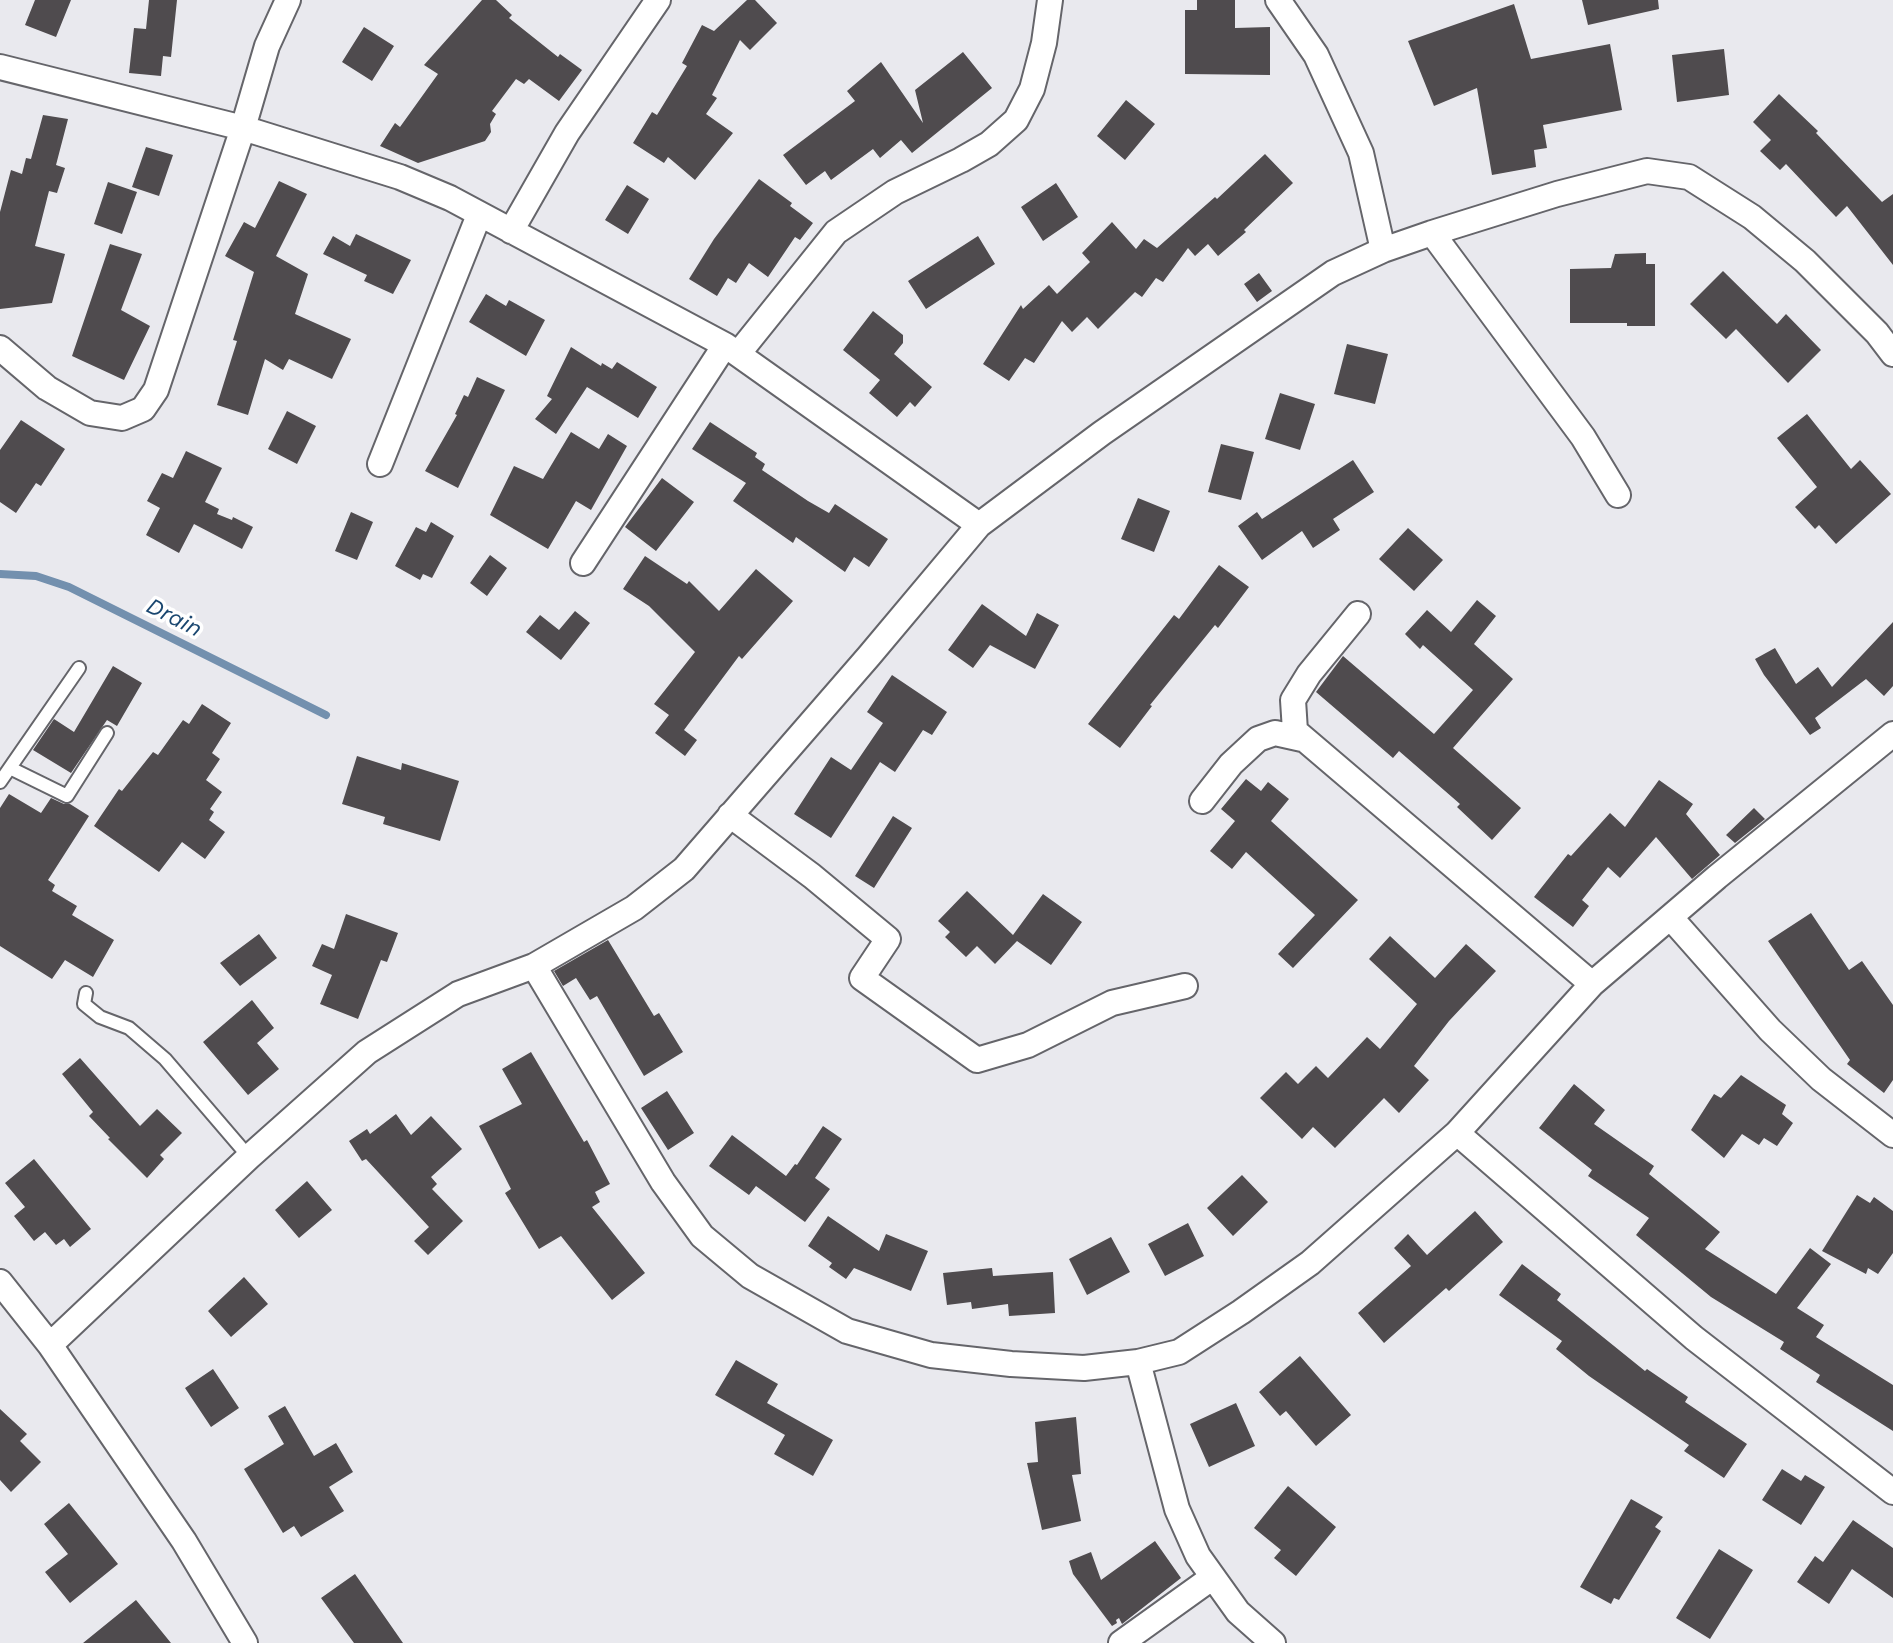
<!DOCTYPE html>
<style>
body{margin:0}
canvas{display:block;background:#e9e9ee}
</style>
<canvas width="1893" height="1643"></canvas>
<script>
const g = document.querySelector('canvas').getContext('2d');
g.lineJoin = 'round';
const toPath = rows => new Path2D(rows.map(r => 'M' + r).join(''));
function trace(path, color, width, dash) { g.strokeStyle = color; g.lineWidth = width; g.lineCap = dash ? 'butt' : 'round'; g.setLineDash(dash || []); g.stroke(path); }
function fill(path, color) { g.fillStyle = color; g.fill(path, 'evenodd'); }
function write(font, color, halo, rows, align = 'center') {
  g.font = font + ' "Work Sans",sans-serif'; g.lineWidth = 7; g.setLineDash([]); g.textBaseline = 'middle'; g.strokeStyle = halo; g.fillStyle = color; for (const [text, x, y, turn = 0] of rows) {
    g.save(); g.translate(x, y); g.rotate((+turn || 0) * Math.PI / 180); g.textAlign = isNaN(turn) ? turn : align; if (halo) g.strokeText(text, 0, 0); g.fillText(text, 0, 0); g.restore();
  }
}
trace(toPath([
 [0,574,36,576,69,587,326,715]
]), '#7390ae', 8);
fill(toPath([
 [35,0,71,0,56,37,25,25],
 [149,0,177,0,171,57,163,56,161,76,129,73,134,28,146,29],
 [482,0,496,0,512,15,509,18,558,57,560,54,582,70,559,101,529,79,524,84,516,79,492,111,496,114,490,124,491,132,485,141,418,163,380,146,395,123,400,127,438,74,424,65],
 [747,0,755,0,777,23,750,50,740,40,712,95,717,98,706,114,733,133,695,180,668,157,664,163,633,143,652,112,657,115,687,66,682,63,702,25,714,31],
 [1197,0,1235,0,1235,28,1270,27,1270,75,1185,74,1185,10,1197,10],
 [1582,0,1658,0,1659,9,1588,25],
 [1514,4,1531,59,1610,44,1622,110,1543,125,1547,148,1534,150,1536,167,1492,175,1477,88,1434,106,1408,41],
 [364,27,394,46,372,81,342,62],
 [1724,49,1729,95,1677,102,1672,55],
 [963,52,992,88,912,153,901,140,880,158,873,149,831,180,825,171,806,185,783,155,855,101,847,91,881,62,923,123,915,90],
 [1779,94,1818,131,1816,133,1882,202,1893,194,1893,265,1847,206,1836,217,1786,164,1780,170,1760,151,1771,140,1753,122],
 [1126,100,1155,124,1125,160,1097,136],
 [43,115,68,119,56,165,65,168,57,193,49,191,35,246,65,254,52,303,0,309,0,212,11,170,22,174,26,158,31,159],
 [146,147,173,155,159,196,132,187],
 [1265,154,1293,183,1244,230,1246,232,1218,256,1208,244,1195,256,1188,248,1163,282,1156,278,1142,297,1135,292,1098,329,1087,317,1072,332,1062,321,1034,363,1025,358,1009,381,983,364,1021,305,1023,309,1049,285,1057,294,1090,262,1082,253,1112,222,1136,249,1144,239,1157,248,1215,197,1217,199],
 [759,179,792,203,790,206,813,223,800,240,795,237,768,277,749,263,736,283,728,278,717,296,689,279,714,239],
 [279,181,307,194,276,256,308,274,295,314,351,339,332,379,289,359,283,370,265,359,248,415,217,405,237,341,233,340,254,272,225,256,244,222,255,228],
 [108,182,137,192,122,234,94,224],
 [1056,183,1078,217,1043,241,1021,207],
 [627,185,649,199,628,234,605,220],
 [356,234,411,260,393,294,364,281,367,275,323,254,333,236,350,246],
 [978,236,995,264,926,309,908,281],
 [110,244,142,254,121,310,150,326,124,380,72,356],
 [1646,253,1646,264,1655,264,1655,326,1627,326,1627,323,1570,323,1570,269,1611,268,1615,254],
 [1723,271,1777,324,1786,314,1821,350,1788,383,1736,329,1726,339,1690,304],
 [1259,273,1272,291,1257,302,1244,284],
 [486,294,506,306,509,300,545,320,526,356,469,322],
 [873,311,903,335,903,343,894,354,932,387,915,407,910,402,897,417,869,393,880,380,843,350],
 [1347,344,1388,354,1375,404,1334,394],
 [571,347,601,366,602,363,612,369,617,362,657,387,638,418,587,387,556,434,535,419,552,399,547,396],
 [477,377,505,390,458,488,425,471,457,415,455,414,464,395,468,397],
 [1280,393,1315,404,1300,450,1265,439],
 [287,411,316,426,297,464,268,449],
 [1807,414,1851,469,1860,460,1891,494,1836,544,1819,525,1815,529,1795,507,1817,487,1777,438],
 [21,420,65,449,41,486,36,483,16,513,0,502,0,450],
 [710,422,757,453,755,457,765,464,762,470,808,501,829,513,835,504,888,539,869,567,854,557,845,572,796,537,793,543,733,501,746,483,692,449],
 [571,432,599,449,608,434,627,446,591,510,576,501,548,549,490,515,514,466,543,479],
 [1221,444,1254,452,1241,500,1208,492],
 [186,451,222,468,205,502,219,509,217,514,232,520,233,517,253,527,242,549,194,524,179,553,146,535,160,508,147,501,162,473,173,478],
 [1353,460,1374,492,1333,519,1340,530,1313,548,1302,531,1262,560,1238,526,1257,512,1262,519],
 [662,478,694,502,656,551,625,527],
 [1138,498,1170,511,1154,552,1121,539],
 [351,512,373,522,357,560,335,551],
 [431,522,454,536,432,578,423,574,420,580,395,566,416,527,426,532],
 [1408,528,1443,560,1414,591,1379,559],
 [490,555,507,568,487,596,470,583],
 [645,556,687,584,689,581,719,611,756,569,793,601,742,659,739,656,684,730,697,740,685,756,655,733,669,715,654,704,695,652,649,606,623,589],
 [1219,565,1249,587,1218,628,1215,625,1150,705,1152,706,1120,748,1088,724,1174,615,1179,619],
 [1477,600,1496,616,1474,644,1513,679,1453,748,1521,808,1492,840,1457,807,1460,804,1399,751,1393,758,1316,692,1343,656,1434,734,1473,690,1423,645,1420,649,1405,634,1427,610,1451,632],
 [982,604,1026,636,1037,613,1059,625,1035,669,990,645,973,668,948,650],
 [575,611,590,623,561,660,526,632,540,615,559,630],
 [1893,622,1893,686,1884,696,1866,679,1815,718,1821,728,1810,735,1764,675,1755,659,1775,648,1796,684,1818,667,1832,687],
 [113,666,142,683,117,726,107,720,71,773,33,750,54,719,74,732],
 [892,675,947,712,932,735,923,730,895,772,880,762,831,838,794,814,831,757,851,770,883,723,867,712],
 [202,704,231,723,212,753,220,759,206,780,222,792,210,809,214,812,209,820,225,832,205,859,182,842,159,872,94,826,119,789,122,791,153,752,158,755,183,720,189,724],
 [357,756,401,770,402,763,459,781,440,841,383,824,385,817,342,804],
 [1246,779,1261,791,1268,782,1289,799,1271,821,1358,900,1293,968,1278,954,1315,915,1246,852,1232,869,1210,851,1235,821,1221,809],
 [1659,780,1693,804,1686,814,1720,855,1692,879,1656,837,1620,878,1608,867,1582,900,1589,906,1573,927,1534,897,1568,854,1571,856,1610,813,1625,827],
 [9,794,41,813,51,798,64,804,70,804,89,816,48,880,55,885,52,891,77,906,72,915,114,940,93,977,65,960,52,979,0,946,0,808],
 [1754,808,1765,819,1735,843,1726,835],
 [893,816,912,828,874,888,855,876],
 [967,891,1013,935,1043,894,1082,922,1051,965,1017,941,995,964,977,946,966,957,945,937,950,932,938,921],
 [1811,913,1849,970,1862,961,1893,1005,1893,1080,1884,1093,1847,1064,1850,1060,1768,941],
 [346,914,398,933,387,962,381,960,358,1019,320,1004,332,975,312,966,322,944,334,949],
 [259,934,277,958,240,986,220,963],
 [1390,936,1435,978,1466,944,1496,971,1449,1021,1414,1066,1429,1080,1399,1113,1384,1098,1335,1148,1313,1127,1302,1139,1260,1098,1286,1072,1298,1084,1316,1066,1328,1078,1367,1037,1380,1049,1417,1004,1369,959],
 [608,940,654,1016,659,1013,683,1052,644,1076,597,996,590,1000,576,978,563,986,554,971],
 [252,1000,274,1028,257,1043,279,1069,248,1095,203,1042],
 [531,1052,584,1142,587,1140,610,1184,595,1192,600,1202,592,1207,645,1273,612,1300,561,1236,539,1249,505,1193,511,1189,479,1126,522,1104,502,1069],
 [80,1058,140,1126,157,1109,182,1133,160,1155,164,1159,147,1178,108,1139,110,1138,89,1116,93,1112,62,1074],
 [1741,1075,1786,1105,1782,1114,1793,1123,1777,1146,1764,1138,1759,1145,1742,1134,1724,1158,1691,1130,1714,1094,1721,1098],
 [1574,1084,1605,1110,1594,1124,1654,1166,1649,1174,1720,1232,1705,1249,1776,1294,1810,1248,1831,1264,1797,1308,1824,1325,1816,1337,1893,1385,1893,1431,1816,1382,1820,1375,1780,1349,1784,1342,1711,1297,1636,1235,1649,1218,1588,1176,1592,1170,1539,1128],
 [667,1091,694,1133,668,1150,641,1108],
 [396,1114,411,1135,431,1116,462,1149,431,1177,437,1184,432,1189,463,1221,428,1255,414,1241,429,1227,366,1159,362,1161,349,1141,367,1129,370,1134],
 [823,1126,842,1139,815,1178,830,1189,805,1222,756,1186,749,1195,709,1166,732,1135,786,1176,795,1164,797,1165],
 [34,1159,91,1229,70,1247,64,1239,56,1245,45,1232,34,1241,14,1216,25,1207,5,1183],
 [1242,1175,1268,1202,1233,1236,1207,1208],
 [307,1181,332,1210,299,1238,275,1210],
 [1857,1195,1870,1203,1874,1197,1893,1211,1893,1253,1878,1274,1868,1268,1866,1274,1822,1251],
 [1475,1211,1503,1242,1449,1291,1446,1288,1384,1343,1358,1313,1411,1266,1394,1248,1408,1234,1427,1255],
 [828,1216,879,1251,886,1234,928,1251,911,1291,854,1268,846,1279,829,1267,832,1263,808,1246],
 [1188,1223,1204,1256,1165,1276,1148,1244],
 [1111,1237,1130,1272,1087,1295,1069,1259],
 [1522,1264,1561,1294,1557,1300,1645,1371,1647,1369,1688,1397,1685,1402,1747,1444,1724,1478,1684,1451,1689,1445,1589,1376,1556,1349,1562,1341,1499,1295],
 [992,1268,993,1276,1053,1272,1055,1313,1009,1316,1008,1304,972,1309,971,1302,947,1305,943,1273],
 [244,1277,268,1304,231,1337,208,1311],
 [1300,1356,1351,1415,1316,1446,1286,1411,1280,1416,1259,1392],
 [736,1360,778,1384,767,1403,833,1440,813,1476,774,1454,785,1435,715,1395],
 [213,1369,239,1408,211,1427,185,1388],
 [1236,1403,1255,1446,1209,1467,1190,1424],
 [285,1406,314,1456,336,1443,353,1472,329,1487,344,1511,301,1537,294,1526,283,1533,244,1469,284,1444,268,1416],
 [0,1409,27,1434,20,1441,41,1462,11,1492,0,1480],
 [1076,1417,1081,1474,1072,1475,1081,1521,1042,1530,1027,1463,1038,1462,1035,1422],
 [1782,1469,1801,1481,1805,1475,1825,1487,1801,1525,1762,1500],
 [1288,1486,1336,1527,1296,1576,1274,1558,1281,1550,1254,1528],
 [1631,1499,1663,1517,1655,1527,1661,1531,1619,1600,1614,1598,1611,1604,1580,1587],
 [69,1503,118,1564,70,1603,45,1572,68,1554,44,1524],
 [1853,1520,1893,1548,1893,1598,1852,1569,1829,1604,1797,1582,1815,1556,1823,1562],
 [1155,1541,1181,1578,1122,1624,1119,1618,1116,1620,1117,1623,1112,1626,1073,1574,1069,1561,1091,1552,1101,1580],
 [1719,1549,1753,1570,1710,1639,1676,1618],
 [355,1574,403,1643,354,1643,321,1598],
 [136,1600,171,1643,83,1643]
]), '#4f4b4e');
const service = toPath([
 [10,768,67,796,107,733],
 [0,782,79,668],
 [86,993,84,1004,100,1017,129,1028,165,1059,249,1157]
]);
const minor = toPath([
 [1278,0,1316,55,1361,153,1383,250],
 [0,67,243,128,400,177,450,198,725,345,979,525],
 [511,231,567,133,658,0],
 [1432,233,1583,437,1618,495],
 [0,348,47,388,90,413,122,418,143,409,156,390,243,128,267,46,288,0],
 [738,354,836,232,895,192,961,160,989,144,1016,120,1032,89,1044,43,1050,0],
 [380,464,479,215],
 [583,563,725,345],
 [1358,614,1309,674,1293,700,1295,731,1592,984],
 [1202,801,1231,764,1258,739,1275,733,1302,739],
 [730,815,812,876,888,939,862,978,977,1060,1028,1045,1112,1003,1185,986],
 [1671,918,1770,1030,1821,1079,1893,1135],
 [534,966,663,1182,702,1236,750,1276,847,1331,931,1355,1011,1364,1084,1368,1138,1362,1179,1352,1241,1312,1310,1263,1457,1133,1592,984,1717,877,1893,734],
 [1457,1133,1694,1338,1893,1492],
 [0,1282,50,1345,184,1541,245,1643],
 [50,1345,249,1157,367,1052,458,994,534,966,634,908,684,869,869,656,979,525,1102,433,1333,273,1383,250,1432,233,1557,194,1647,171,1689,177,1752,217,1805,261,1877,333,1893,354],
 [1138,1362,1177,1509,1198,1556,1238,1612,1273,1643],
 [1121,1643,1213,1577]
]);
trace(service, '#65656a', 16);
trace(minor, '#65656a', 28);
trace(service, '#fff', 12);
trace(minor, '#fff', 24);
write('italic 23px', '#1a4770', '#fff', [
 ["Drain",174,618,27]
]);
</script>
